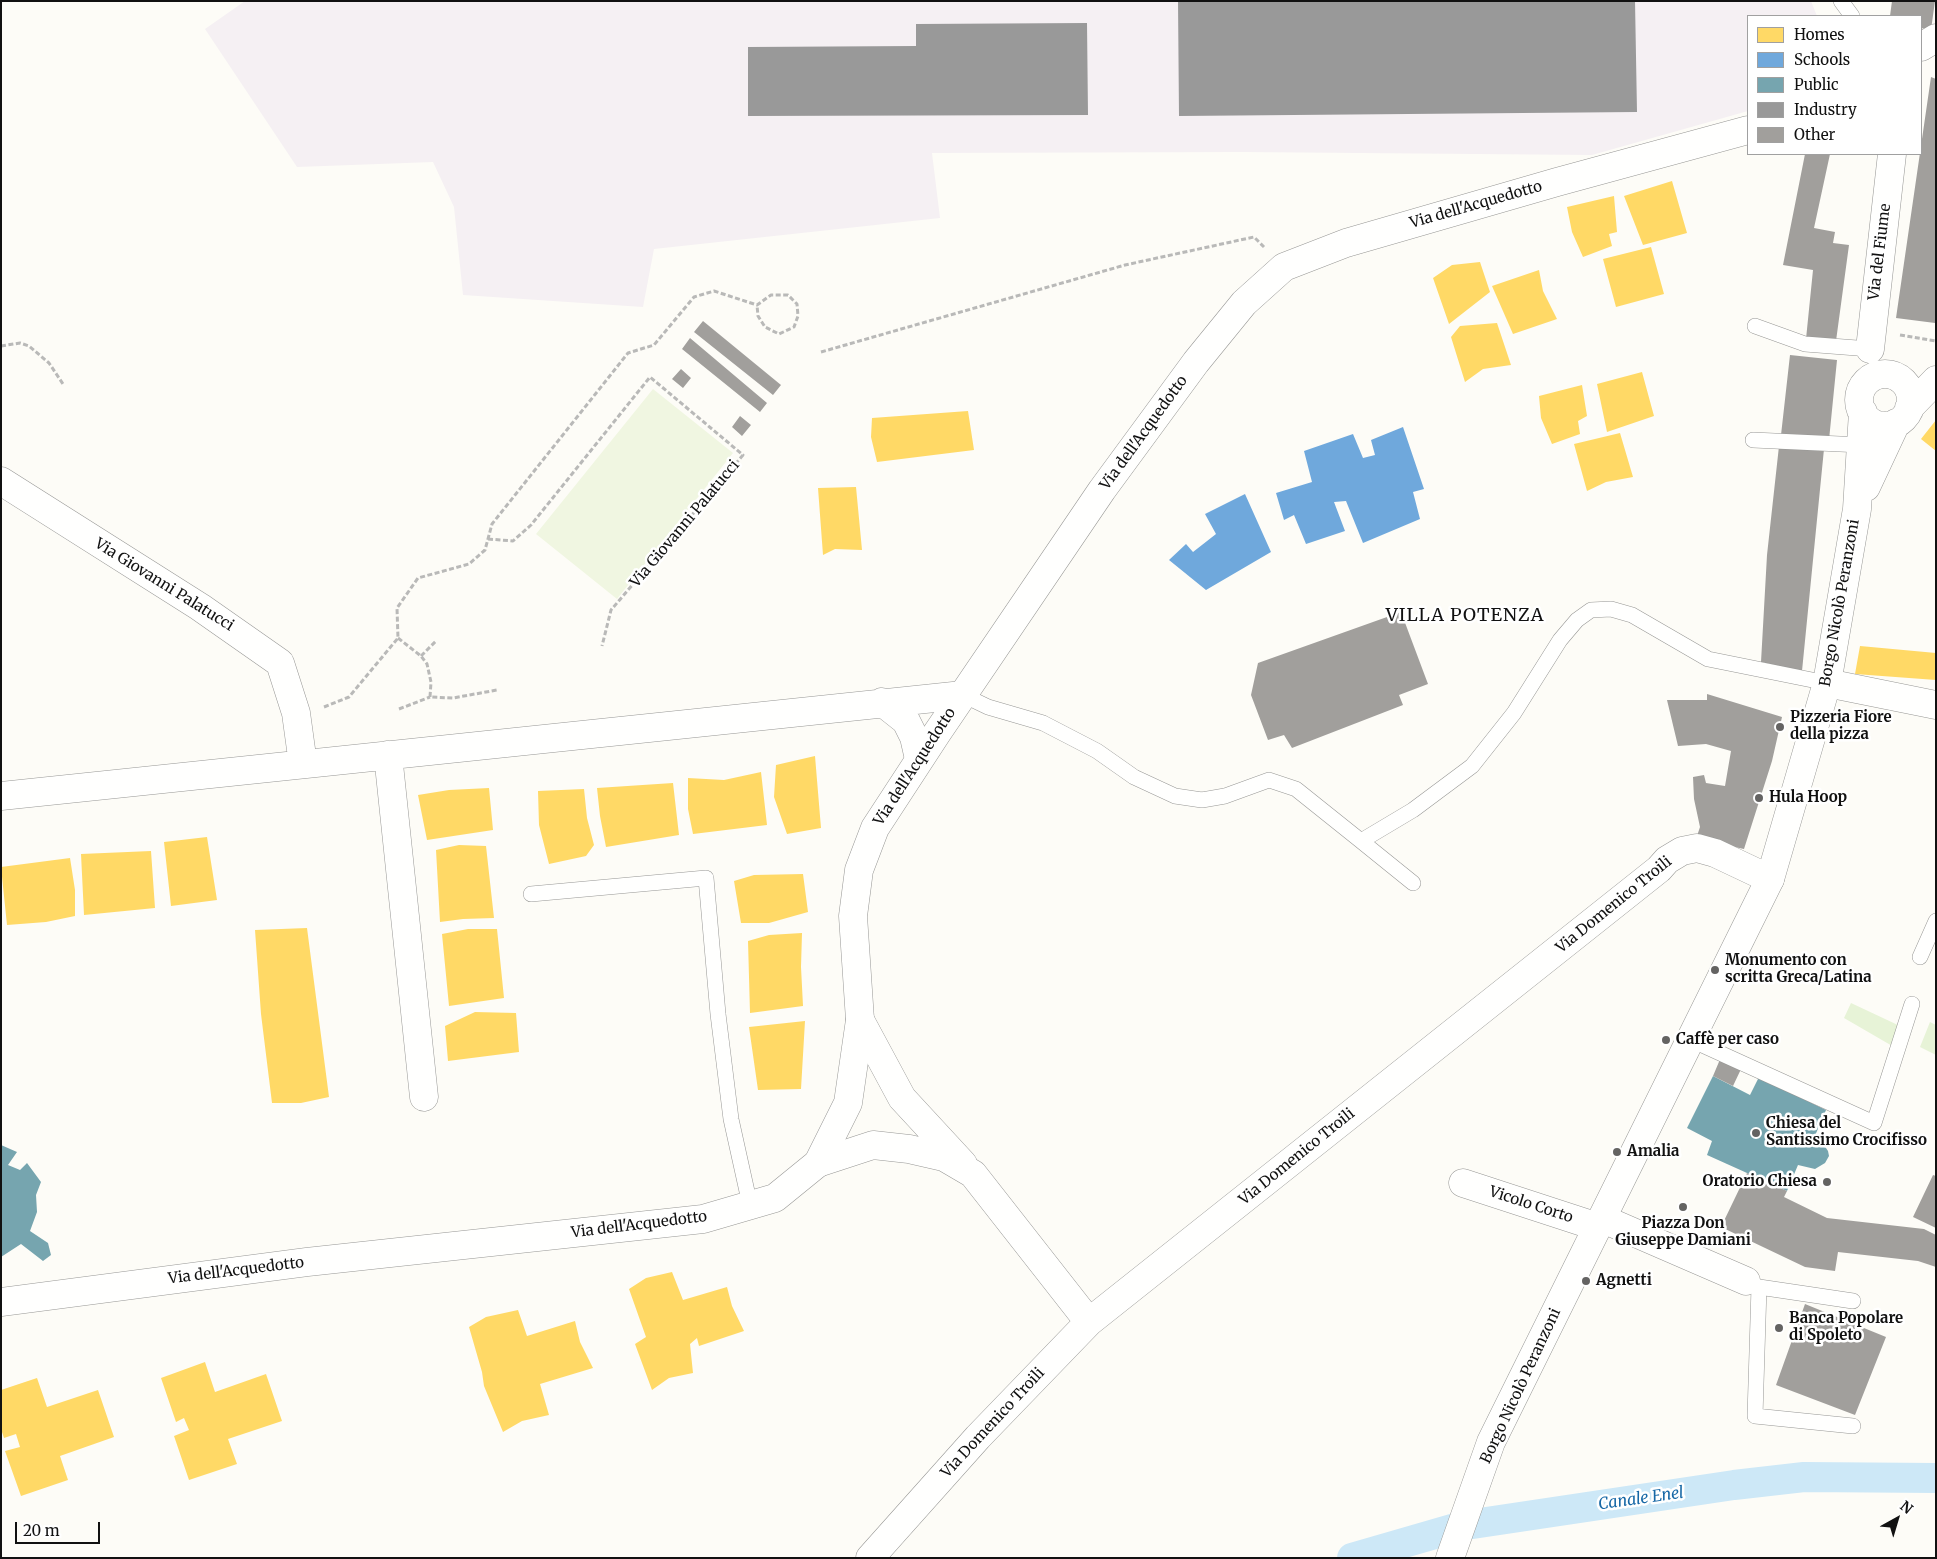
<!DOCTYPE html>
<meta charset="utf-8">
<style>
body{margin:0}
#map{position:relative;width:1937px;height:1559px;overflow:hidden;background:#fdfcf7;font-family:Merriweather,serif}
canvas{display:block}
.frame{position:absolute;inset:0;border:2px solid #111;pointer-events:none}
.legend{position:absolute;left:1747px;top:15px;width:175px;height:140px;box-sizing:border-box;background:#fff;border:1px solid #a0a0a0;margin:0;padding:6px 9px;list-style:none;font-size:15px;color:#111}
.legend li{display:flex;align-items:center;gap:10px;height:25px}
.legend b{width:25px;border:1px solid #a0a0a0}
.north{position:absolute;left:1872px;top:1494px;width:50px;height:50px;-webkit-text-stroke:4px #fff;paint-order:stroke;rotate:39deg;font-size:14px;font-weight:700;line-height:20px;text-align:center;color:#111}
.north::after{content:'';display:block;margin:auto;width:18px;height:22px;background:#111;clip-path:polygon(50% 0,100% 100%,50% 72%,0 100%)}
.scale{position:absolute;left:15px;top:1522px;width:85px;height:22px;box-sizing:border-box;border:2px solid #111;border-top:0;padding-left:6px;font-size:15px;line-height:18px;white-space:nowrap;color:#111;-webkit-text-stroke:4px #fff;paint-order:stroke}
</style>
<div id="map">
<canvas width="1937" height="1559"></canvas>
<div class="frame"></div>
<ul class="legend">
<li><b style="height:14px;background:#ffd966"></b>Homes</li>
<li><b style="height:14px;background:#6fa8dc"></b>Schools</li>
<li><b style="height:14px;background:#76a5af"></b>Public</li>
<li><b style="height:14px;background:#999"></b>Industry</li>
<li><b style="height:14px;background:#a19f9c"></b>Other</li>
</ul>
<div class="north">N</div>
<div class="scale">20 m</div>
</div>
<script>
const g = document.querySelector('canvas').getContext('2d');
g.lineJoin = 'round';
function fill(path, color) { g.fillStyle = color; g.fill(path, 'evenodd'); }
const toPath = rows => new Path2D(rows.map(r => 'M' + r).join(''));
function trace(path, color, width, dash) { g.strokeStyle = color; g.lineWidth = width; g.lineCap = dash ? 'butt' : 'round'; g.setLineDash(dash || []); g.stroke(path); }
function write(font, color, halo, rows, align = 'center') {
  g.font = font + ' Merriweather,serif'; g.lineWidth = 5; g.setLineDash([]); g.textBaseline = 'middle'; g.strokeStyle = halo; g.fillStyle = color; for (const [text, x, y, turn = 0] of rows) {
    g.save(); g.translate(x, y); g.rotate((+turn || 0) * Math.PI / 180); g.textAlign = isNaN(turn) ? turn : align; if (halo) g.strokeText(text, 0, 0); g.fillText(text, 0, 0); g.restore();
  }
}
fill(toPath([
 [245,1,1811,1,1817,16,1748,16,1748,111,1592,155,1242,152,932,153,940,218,654,249,643,307,463,295,454,207,433,162,297,167,205,29]
]), '#f5f0f3');
fill(toPath([
 [1851,1003,1900,1026,1894,1047,1844,1018],
 [1930,1022,1936,1025,1936,1055,1920,1047]
]), '#e7f3d7');
fill(toPath([
 [653,389,733,453,617,599,536,534]
]), '#f0f6e1');
fill(toPath([
 [1672,181,1687,233,1643,245,1624,196],
 [1614,196,1617,232,1609,234,1612,246,1583,257,1572,232,1567,207],
 [1651,247,1664,294,1616,307,1603,259],
 [1480,262,1490,292,1449,324,1433,278,1452,265],
 [1539,270,1543,291,1557,319,1513,334,1492,286],
 [1497,323,1511,365,1483,369,1465,382,1451,337,1460,326],
 [1642,372,1654,416,1607,432,1597,384],
 [1582,385,1587,416,1578,421,1580,434,1552,444,1541,418,1539,396],
 [968,411,974,450,877,462,871,437,872,418],
 [1936,420,1936,451,1921,439],
 [1620,433,1633,477,1606,482,1587,491,1574,444],
 [856,487,862,550,835,549,823,555,818,488],
 [1860,646,1936,653,1936,680,1855,674],
 [815,756,821,828,787,834,774,797,776,765],
 [761,772,767,825,693,834,688,809,688,778,724,780],
 [673,783,679,835,606,847,600,816,597,788],
 [489,788,493,830,427,840,418,795,449,790],
 [584,789,587,818,594,845,586,856,549,864,539,825,538,791],
 [207,837,217,900,171,906,164,842],
 [459,845,486,846,494,918,463,919,440,922,436,850],
 [151,851,155,908,84,915,81,854],
 [70,858,75,890,75,916,46,922,7,925,1,867],
 [803,874,808,912,769,923,741,923,734,881,754,875],
 [307,928,329,1097,301,1103,272,1103,261,1014,255,930],
 [468,929,497,929,504,998,449,1006,442,934],
 [802,933,801,967,803,1006,750,1013,748,941,769,935],
 [475,1012,516,1013,519,1052,448,1061,445,1026],
 [805,1021,801,1089,758,1090,749,1027],
 [672,1272,683,1300,727,1287,732,1306,744,1331,699,1346,697,1338,690,1344,693,1373,669,1378,652,1390,635,1344,646,1337,629,1289,646,1278],
 [518,1310,527,1336,575,1321,580,1342,593,1368,540,1384,549,1415,522,1421,503,1432,484,1386,482,1372,469,1327,486,1317],
 [205,1362,215,1392,266,1374,282,1421,228,1439,237,1464,189,1480,174,1436,189,1430,184,1418,176,1422,161,1378],
 [37,1378,47,1407,98,1390,114,1437,60,1456,68,1480,21,1496,5,1451,20,1447,16,1434,4,1438,1,1429,1,1390]
]), '#ffd966');
fill(toPath([
 [1403,427,1424,489,1413,492,1420,519,1363,543,1346,501,1334,502,1345,531,1306,544,1294,515,1284,520,1276,493,1312,482,1304,451,1353,434,1363,458,1375,455,1371,440],
 [1245,494,1271,552,1206,590,1169,560,1186,544,1193,552,1216,534,1205,514]
]), '#6fa8dc');
fill(toPath([
 [1713,1076,1750,1095,1759,1077,1826,1110,1814,1138,1824,1145,1828,1151,1829,1156,1825,1163,1815,1169,1798,1165,1787,1191,1707,1155,1712,1141,1687,1128],
 [1,1145,17,1152,8,1165,20,1170,27,1163,41,1182,36,1195,37,1212,30,1231,48,1243,51,1255,43,1261,21,1244,1,1257]
]), '#76a5af');
fill(toPath([
 [1178,1,1635,1,1637,112,1179,116],
 [1087,23,1088,115,748,116,748,47,916,46,916,24]
]), '#999');
trace(toPath([
 [1352,1558,1466,1525,1734,1485,1804,1477,1936,1478]
]), '#cde8f7', 30);
fill(toPath([
 [1892,1,1935,1,1931,30,1921,28,1921,16,1890,16],
 [1931,77,1936,79,1935,323,1896,318],
 [1805,154,1830,154,1814,228,1835,232,1833,243,1849,245,1836,341,1806,339,1813,270,1783,265],
 [703,321,781,385,773,395,694,332],
 [690,338,767,403,760,412,682,349],
 [1790,355,1837,360,1829,440,1781,435],
 [681,369,691,378,683,388,672,379],
 [740,416,751,425,742,436,732,427],
 [1779,446,1824,449,1802,671,1761,662,1767,555],
 [1401,612,1428,684,1399,695,1403,705,1292,748,1284,735,1268,740,1251,695,1258,663],
 [1707,694,1782,717,1772,761,1744,849,1696,839,1700,827,1694,799,1693,777,1704,775,1706,783,1725,786,1731,751,1706,744,1678,746,1667,700,1707,700],
 [1721,1057,1742,1067,1733,1086,1713,1076],
 [1747,1173,1787,1191,1784,1197,1827,1218,1924,1229,1936,1235,1936,1267,1918,1261,1838,1252,1835,1271,1805,1267,1721,1227],
 [1933,1175,1936,1176,1936,1228,1913,1217],
 [1805,1304,1886,1337,1855,1415,1776,1385]
]), '#a19f9c');
const service = toPath([
 [1841,1,1852,16],
 [1755,326,1805,344,1870,349],
 [1753,440,1862,445],
 [963,695,988,707,1043,723,1097,751,1134,777,1175,796,1202,800,1225,796,1269,780,1296,789,1361,841,1413,810,1472,766,1514,713,1560,640,1577,620,1591,610,1611,609,1632,615,1708,659,1827,683],
 [1361,841,1413,883],
 [531,894,706,878,718,1014,731,1119,750,1205],
 [1920,957,1936,921],
 [1689,1039,1874,1123,1912,1004],
 [1746,1281,1759,1287,1755,1416,1853,1426],
 [1759,1287,1853,1301]
]);
const minor = toPath([
 [1921,47,1936,38],
 [1,481,200,607,280,663,296,713,303,764],
 [1827,683,1936,705],
 [882,702,906,721,914,737,919,759],
 [388,755,424,1097],
 [1,796,963,695],
 [860,1020,902,1098,963,1164],
 [818,1163,873,1145,909,1149,944,1157,973,1174,1089,1322],
 [1463,1183,1598,1227],
 [1603,1219,1746,1281],
 [870,1558,978,1437,1089,1322,1659,869,1667,860,1682,851,1697,848,1715,853,1770,879]
]);
const tertiary = toPath([
 [1870,349,1892,154],
 '1859 400a26 26 0 1 1 52 0a26 26 0 1 1-52 0Z',
 [1909,408,1936,380],
 [1866,487,1896,423],
 [1,1302,307,1262,703,1219,775,1198,818,1163,848,1103,860,1020,853,916,859,870,875,828,937,733,1102,490,1196,362,1244,303,1284,267,1346,243,1557,182,1748,130],
 [1450,1558,1491,1442,1770,879,1827,683,1857,509,1863,412]
]);
trace(service, '#979795', 16);
trace(minor, '#979795', 29);
trace(tertiary, '#979795', 29);
trace(toPath([
 [1900,335,1936,341],
 [1,346,20,343,29,346,49,363,63,384],
 [821,352,1125,265,1254,237,1264,247],
 [488,539,513,541,531,525,650,377,743,455,611,610,602,646],
 [398,638,421,656,427,664,431,682,430,697,453,698,497,690],
 [421,656,436,641],
 [324,707,349,697,398,638,397,608,418,578,469,564,485,550,492,524,628,353,654,345,694,297,714,291,757,305,771,295,788,295,797,304,798,316,794,327,779,334,765,327,758,316,757,305],
 [399,709,430,697]
]), '#b9b9b8', 3, [5, 2.5]);
trace(service, '#fffffe', 15);
trace(minor, '#fffffe', 28);
trace(tertiary, '#fffffe', 28);
for (const [x, y, r, color] of [
 [1780,727,5,"#646362"],
 [1759,798,5,"#646362"],
 [1715,970,5,"#646362"],
 [1666,1040,5,"#646362"],
 [1756,1133,5,"#646362"],
 [1617,1152,5,"#646362"],
 [1827,1182,5,"#646362"],
 [1683,1207,5,"#646362"],
 [1586,1281,5,"#646362"],
 [1779,1328,5,"#646362"]
]) { const dot = new Path2D(); dot.arc(x, y, r, 0, 2 * Math.PI); g.fillStyle = color; g.fill(dot); trace(dot, '#fff', 2); }
write('15px', '#111', '#fff', [
 ["Via dell'Acquedotto",1476,205,-16],
 ["Via del Fiume",1880,252,-83],
 ["Via dell'Acquedotto",1144,433,-54],
 ["Via Giovanni Palatucci",685,524,-50],
 ["Via Giovanni Palatucci",164,585,32],
 ["Borgo Nicolò Peranzoni",1840,603,-80],
 ["Via dell'Acquedotto",915,767,-57],
 ["Via Domenico Troili",1614,905,-39],
 ["Via Domenico Troili",1297,1157,-39],
 ["Vicolo Corto",1531,1205,18],
 ["Via dell'Acquedotto",639,1225,-7],
 ["Via dell'Acquedotto",236,1271,-7],
 ["Borgo Nicolò Peranzoni",1521,1386,-65],
 ["Via Domenico Troili",993,1423,-47]
]);
write('bold 15px', '#111', '#fff', [
 ["Pizzeria Fiore",1790,718],
 ["della pizza",1790,735],
 ["Hula Hoop",1769,798],
 ["Monumento con",1725,961],
 ["scritta Greca/Latina",1725,978],
 ["Caffè per caso",1676,1040],
 ["Chiesa del",1766,1124],
 ["Santissimo Crocifisso",1766,1141],
 ["Amalia",1627,1152],
 ["Oratorio Chiesa",1817,1182,"right"],
 ["Piazza Don",1683,1224,"center"],
 ["Giuseppe Damiani",1683,1241,"center"],
 ["Agnetti",1596,1281],
 ["Banca Popolare",1789,1319],
 ["di Spoleto",1789,1336]
], 'left');
write('italic 16px', '#1768a6', '#fff', [
 ["Canale Enel",1641,1499,-8]
]);
g.letterSpacing = '1px';
write('18px', '#111', '#fff', [
 ["VILLA POTENZA",1465,616]
]);
g.letterSpacing = '0px';
</script>
